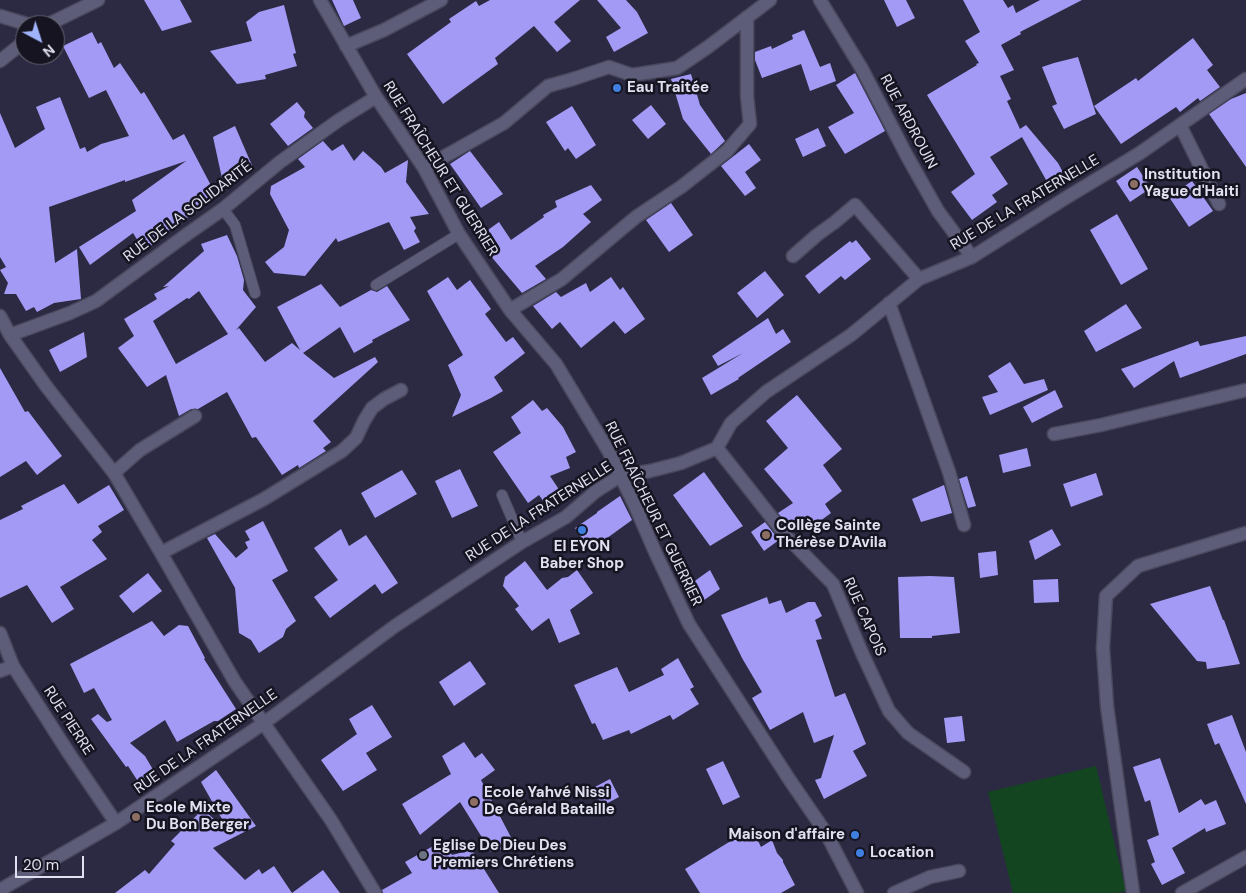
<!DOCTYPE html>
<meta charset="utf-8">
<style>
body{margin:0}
#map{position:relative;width:1246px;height:893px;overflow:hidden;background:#2c2a43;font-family:"DM Sans",sans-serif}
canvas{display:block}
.north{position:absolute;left:15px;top:15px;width:50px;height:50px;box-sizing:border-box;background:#151420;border:1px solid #666673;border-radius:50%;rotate:140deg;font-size:14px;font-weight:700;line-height:20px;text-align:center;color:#e0e0f0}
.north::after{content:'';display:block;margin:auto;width:18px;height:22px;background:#a0b3fd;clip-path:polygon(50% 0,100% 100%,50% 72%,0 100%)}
.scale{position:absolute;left:15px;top:856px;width:69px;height:22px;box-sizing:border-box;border:2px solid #e0e0f0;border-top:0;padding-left:6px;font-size:15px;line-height:18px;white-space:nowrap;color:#e0e0f0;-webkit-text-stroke:4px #151420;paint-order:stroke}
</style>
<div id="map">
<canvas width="1246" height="893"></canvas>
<div class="north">N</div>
<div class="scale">20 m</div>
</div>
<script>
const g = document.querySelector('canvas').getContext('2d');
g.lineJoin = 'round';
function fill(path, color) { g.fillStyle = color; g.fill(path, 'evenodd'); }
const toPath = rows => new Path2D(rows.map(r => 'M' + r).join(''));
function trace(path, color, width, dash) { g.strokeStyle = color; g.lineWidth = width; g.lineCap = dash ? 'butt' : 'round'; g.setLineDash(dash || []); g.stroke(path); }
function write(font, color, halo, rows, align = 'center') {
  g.font = font + ' "DM Sans",sans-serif'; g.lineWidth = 5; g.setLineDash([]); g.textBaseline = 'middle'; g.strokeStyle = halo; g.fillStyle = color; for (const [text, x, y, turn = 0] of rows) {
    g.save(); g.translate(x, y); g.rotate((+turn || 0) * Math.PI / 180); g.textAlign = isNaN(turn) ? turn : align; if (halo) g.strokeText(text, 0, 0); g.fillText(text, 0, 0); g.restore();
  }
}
fill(toPath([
 [1096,766,1126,891,1117,893,1013,893,988,792]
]), '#134620');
fill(toPath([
 [144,0,180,0,192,22,162,31],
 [332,0,353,0,361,18,344,26],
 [490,0,580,0,554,22,571,41,557,52,534,26,495,58,498,64,443,104,407,54,451,22,449,19,476,1,479,6],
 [597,0,626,0,637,12,648,33,614,52,606,37,621,28],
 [884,0,906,0,915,18,897,27],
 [963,0,1003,0,1008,8,1013,5,1016,13,1040,0,1082,0,1020,32,1021,34,1001,45,1014,70,1000,76,1011,99,1007,101,1020,129,1026,125,1058,163,1066,178,1050,187,1022,137,990,157,1008,184,992,195,997,202,972,220,951,192,975,174,927,95,977,65,976,64,979,63,965,41,980,32],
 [284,5,296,53,293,54,297,66,265,75,266,79,237,84,210,51,252,41,246,22,259,12],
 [804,30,820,67,830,63,836,81,810,91,801,64,762,78,755,60,755,52,771,46,772,49,793,39,792,35],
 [92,32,98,44,101,42,114,68,120,63,141,94,144,92,173,140,184,134,216,195,198,207,200,209,165,233,163,236,144,251,133,233,90,265,79,247,136,211,132,200,186,161,125,182,125,180,49,207,55,263,77,249,81,299,54,303,37,312,34,307,26,311,16,294,4,294,8,283,0,270,6,267,0,257,0,113,15,148,45,129,36,107,60,97,80,149,85,147,87,152,101,144,129,136,106,90,89,98,63,46],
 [1193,38,1213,65,1207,70,1220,87,1200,101,1198,98,1180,112,1176,107,1121,144,1094,106,1136,78,1138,81],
 [1078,57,1096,114,1064,129,1052,106,1057,104,1042,67,1054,63],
 [855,73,885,131,845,154,828,127,854,113,836,85],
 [691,74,700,105,725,141,711,154,683,119,671,79],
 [1246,93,1246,167,1209,114,1231,99],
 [297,102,305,112,304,117,313,128,288,146,270,124],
 [651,105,666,124,648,139,632,120],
 [572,106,596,145,576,159,568,148,565,151,546,122],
 [235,126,254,170,223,183,213,137],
 [818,128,826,146,803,157,795,139],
 [323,141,332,151,343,144,354,161,363,151,381,167,385,173,408,160,406,182,429,214,410,217,416,228,414,231,420,242,404,250,389,222,338,242,336,238,305,276,274,273,265,262,284,247,289,230,270,194,271,186,305,167,298,159],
 [749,144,761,160,745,172,756,188,745,196,721,166],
 [470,151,503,194,481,208,450,164],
 [1137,167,1151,188,1130,202,1116,181],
 [1192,181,1213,211,1189,227,1169,197],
 [591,185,602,200,583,214,591,222,563,247,535,266,546,279,522,293,489,254,492,252,481,235,499,222,511,240,544,217,543,215,557,207,555,201],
 [671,203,693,235,669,252,646,220],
 [1117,214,1148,269,1121,285,1090,230],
 [227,235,237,256,244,280,243,290,256,307,236,330,239,328,265,362,292,343,300,350,277,307,321,284,340,307,371,290,377,292,387,286,410,320,372,340,373,342,354,353,340,327,303,353,334,378,375,357,378,362,313,421,331,442,323,448,326,451,299,468,298,465,282,475,256,437,252,438,227,392,198,409,191,409,179,416,166,375,147,387,118,348,134,336,124,319,157,299,154,294,169,286,163,287,204,251,201,244],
 [199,291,228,334,176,364,153,321,187,298,189,299],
 [856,240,871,259,845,280,841,276,819,294,805,276,850,241,852,243],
 [765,271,784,295,757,318,737,293],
 [448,277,457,290,470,280,491,309,485,314,506,342,513,337,525,353,494,377,503,391,491,398,452,417,461,395,448,365,463,355,427,291],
 [611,277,620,290,623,287,645,319,625,334,614,321,581,348,560,322,552,329,533,306,556,292,561,297,586,283,590,292],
 [1126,304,1142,328,1096,352,1084,331],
 [768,318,776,334,783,329,791,342,738,378,739,379,711,395,702,378,743,353,718,366,712,356],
 [84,332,87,357,60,372,49,350],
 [1246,336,1246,354,1180,378,1174,361,1134,388,1121,369,1198,341,1200,346],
 [1010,362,1024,384,1044,379,1048,390,990,415,982,397,998,392,988,376],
 [0,368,25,412,28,411,62,456,37,475,26,461,0,477],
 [1055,390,1063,407,1032,423,1023,407],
 [797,395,842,449,823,465,842,491,825,504,831,513,808,530,803,524,793,531,778,513,793,503,764,469,788,448,766,421],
 [533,400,542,411,547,408,563,427,576,452,566,457,570,468,550,476,560,491,544,502,539,495,528,503,493,452,521,433,511,417],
 [1027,448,1031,466,1003,473,999,455],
 [460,469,478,506,452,518,435,481],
 [402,470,417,494,375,518,361,493],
 [704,472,743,526,710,546,673,495],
 [1096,473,1103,495,1071,507,1063,484],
 [967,476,976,506,968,508,959,479],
 [64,484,78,504,109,485,124,510,98,526,102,532,92,540,107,559,60,587,74,609,52,623,27,585,0,598,0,520,23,509,21,506],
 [944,485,952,513,921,522,912,499],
 [620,496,632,520,603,541,601,539,589,548,575,528,597,513,597,512],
 [263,521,288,571,272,580,296,621,286,629,283,637,259,653,251,640,239,633,235,588,207,538,215,534,236,558,248,548,245,542,250,540,245,531],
 [765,522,779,540,764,551,751,532],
 [341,529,349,546,366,535,398,583,382,594,375,584,330,618,314,597,338,580,314,548],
 [1052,529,1061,545,1035,560,1029,541],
 [996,551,998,575,980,578,978,553],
 [525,561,547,590,562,578,568,577,577,570,593,593,570,610,580,634,559,643,549,618,532,631,515,609,519,606,503,586,505,577],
 [710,570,720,589,697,605,685,588],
 [148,573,162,591,133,613,119,596],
 [930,576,954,577,960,633,932,636,932,638,900,638,898,577],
 [1058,579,1059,602,1034,603,1033,580],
 [1210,586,1223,620,1224,620,1240,664,1207,669,1206,662,1197,661,1150,604],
 [767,597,769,604,781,600,786,613,808,602,815,602,822,616,815,620,822,639,816,640,835,697,845,693,866,744,853,751,867,776,824,799,815,780,821,778,834,735,814,743,803,712,770,730,752,698,762,692,742,658,721,615],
 [152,621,164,636,179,625,188,626,205,658,204,659,236,709,218,721,214,721,177,742,165,720,130,743,145,756,155,773,139,783,128,766,126,767,91,719,98,714,107,722,112,720,94,688,84,693,70,664],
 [678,658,694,687,690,689,699,704,673,720,670,715,631,734,629,730,603,740,595,723,592,724,574,685,617,667,629,692,664,675,661,669],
 [470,661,486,684,454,706,439,682],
 [372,705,392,737,366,753,377,770,343,791,321,760,357,734,349,719],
 [1232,715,1246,752,1246,804,1219,743,1215,745,1207,724],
 [962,716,965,741,947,743,944,718],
 [464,742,475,758,482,753,495,770,481,780,515,845,491,852,460,802,420,835,402,804,451,774,442,756],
 [1160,758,1179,813,1201,799,1205,805,1216,800,1226,824,1206,832,1205,828,1172,848,1185,873,1162,885,1151,864,1155,862,1147,840,1159,835,1150,800,1145,802,1133,767],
 [723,761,740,797,723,805,706,769],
 [216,770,256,826,213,848,245,880,259,869,262,874,274,866,292,893,115,893,145,870,149,874,175,844,171,841,203,809,231,835,201,782],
 [610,779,619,797,602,806,593,788],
 [752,828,761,847,772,840,777,853,783,860,783,862,795,885,781,893,700,893,685,869],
 [442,841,452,855,472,850,499,893,383,893,382,890,412,873,405,862],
 [323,870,340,893,292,893]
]), '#a29af4');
const service = toPath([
 [223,209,235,225,255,293],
 [376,285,459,234],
 [502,495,522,542]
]);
const minor = toPath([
 [320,0,376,97,424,168,459,234,510,310,556,364,609,452,636,508,656,554,689,624,789,779,826,833,857,893],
 [820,0,862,69,907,156,938,211,972,257],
 [0,16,30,25],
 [47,25,98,0],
 [346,46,384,30,441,0],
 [0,61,25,41],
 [1180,125,1219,204],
 [424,168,504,123,548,86,573,79,609,67,632,75,677,68,708,47,770,0],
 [793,256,817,235,835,222,855,205,919,279],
 [889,303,949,472,964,525],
 [510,310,562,279,636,217,681,187,727,151,750,124,747,96,747,17],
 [0,316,10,335,46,386,114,473,161,553,235,682,331,820,375,893],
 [10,335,70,313,96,301,186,235,223,209,280,162,339,120,376,97],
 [1054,434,1101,425,1246,390],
 [717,448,787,537,833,584,862,653,889,711,908,733,964,772],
 [114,473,140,450,195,416],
 [161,553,264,499,342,451,356,438,364,421,372,408,384,399,401,390],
 [0,633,13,666,68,752,116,823],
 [0,671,13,666],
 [0,890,116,823,264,723,395,626,522,542,566,517,595,492,620,476,650,471,681,463,717,448,731,423,766,392,851,335,919,279,972,257,1064,199,1140,153,1246,79],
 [894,893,930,877,959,871],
 [1133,893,1107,706,1103,648,1106,596,1138,566,1246,533],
 [1182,893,1246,857]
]);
trace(service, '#4a485d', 12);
trace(minor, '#4a485d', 15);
trace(service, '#5e5d79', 10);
trace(minor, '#5e5d79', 12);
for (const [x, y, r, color] of [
 [617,88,5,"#3f7fe0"],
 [1134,184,5,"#8d6e63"],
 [582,530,5,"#3f7fe0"],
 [766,535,5,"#8d6e63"],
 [474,802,5,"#8d6e63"],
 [136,817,5,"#8d6e63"],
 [855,835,5,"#3f7fe0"],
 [860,853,5,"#3f7fe0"],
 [423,855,5,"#6b7280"]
]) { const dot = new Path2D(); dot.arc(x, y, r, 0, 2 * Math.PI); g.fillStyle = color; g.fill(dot); trace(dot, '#151420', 2); }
write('bold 15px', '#e0e0f0', '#151420', [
 ["Eau Traitée",627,88],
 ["Institution",1144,175],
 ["Yague d'Haiti",1144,192],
 ["Collège Sainte",776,526],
 ["Thérèse D'Avila",776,543],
 ["El EYON",582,547,"center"],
 ["Baber Shop",582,564,"center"],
 ["Ecole Yahvé Nissi",484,793],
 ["De Gérald Bataille",484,810],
 ["Ecole Mixte",146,808],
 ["Du Bon Berger",146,825],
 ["Maison d'affaire",845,835,"right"],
 ["Eglise De Dieu Des",433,846],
 ["Premiers Chrétiens",433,863],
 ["Location",870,853]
], 'left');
write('15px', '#e0e0f0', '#151420', [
 ["RUE ARDROUIN",908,122,62],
 ["RUE FRAÎCHEUR ET GUERRIER",440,169,58],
 ["RUE DE LA FRATERNELLE",1025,203,-31],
 ["RUE DE LA SOLIDARITÉ",188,212,-37],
 ["RUE DE LA FRATERNELLE",539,512,-33],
 ["RUE FRAÎCHEUR ET GUERRIER",653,514,64],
 ["RUE CAPOIS",864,617,66],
 ["RUE PIERRE",68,721,57],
 ["RUE DE LA FRATERNELLE",206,742,-35]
]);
</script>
